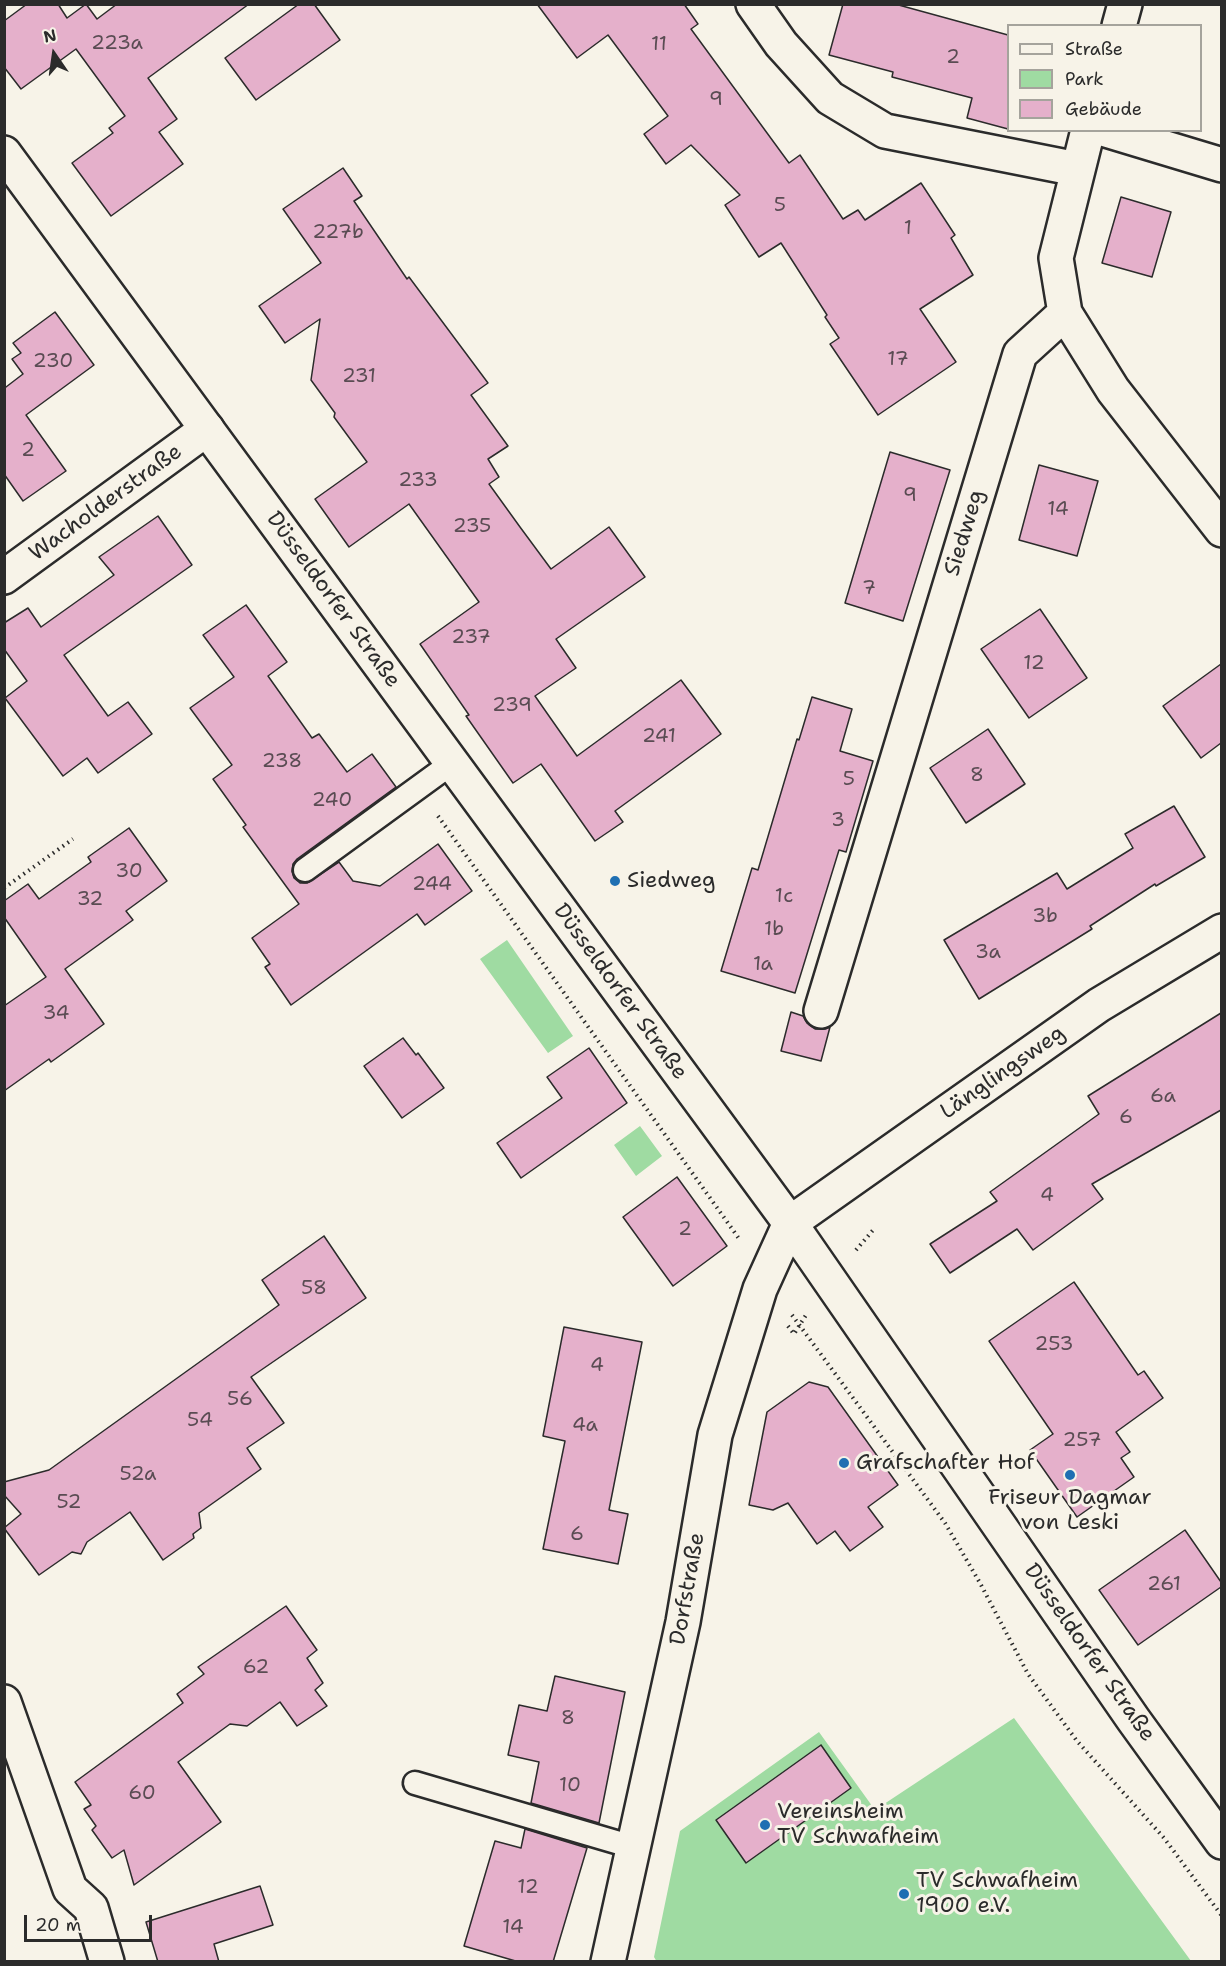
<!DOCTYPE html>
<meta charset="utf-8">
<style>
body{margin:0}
#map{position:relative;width:1226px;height:1966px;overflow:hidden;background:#f7f3e8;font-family:"Shantell Sans",sans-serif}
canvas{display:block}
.frame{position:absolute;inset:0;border:6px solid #2b2b2b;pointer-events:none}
.legend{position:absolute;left:1007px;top:24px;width:195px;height:108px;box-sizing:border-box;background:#f7f3e8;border:2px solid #a5a39c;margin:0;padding:8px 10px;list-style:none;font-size:18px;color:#2b2b2b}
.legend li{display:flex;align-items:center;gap:12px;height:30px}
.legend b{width:30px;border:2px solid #a5a39c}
.north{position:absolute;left:24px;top:24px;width:60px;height:60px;-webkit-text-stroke:4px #f7f3e8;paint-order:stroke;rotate:347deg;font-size:16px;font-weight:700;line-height:24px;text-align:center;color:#2b2b2b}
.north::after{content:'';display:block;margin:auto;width:21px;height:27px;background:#2b2b2b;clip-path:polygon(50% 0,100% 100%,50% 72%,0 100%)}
.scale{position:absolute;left:24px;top:1915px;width:128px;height:27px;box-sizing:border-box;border:3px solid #2b2b2b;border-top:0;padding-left:8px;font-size:18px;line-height:21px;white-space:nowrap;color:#2b2b2b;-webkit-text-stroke:4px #f7f3e8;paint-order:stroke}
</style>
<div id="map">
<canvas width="1226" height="1966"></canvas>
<div class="frame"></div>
<ul class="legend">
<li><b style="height:8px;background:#f7f3e8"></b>Straße</li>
<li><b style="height:16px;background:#9fdba2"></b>Park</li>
<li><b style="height:16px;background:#e5b0cb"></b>Gebäude</li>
</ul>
<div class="north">N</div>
<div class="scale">20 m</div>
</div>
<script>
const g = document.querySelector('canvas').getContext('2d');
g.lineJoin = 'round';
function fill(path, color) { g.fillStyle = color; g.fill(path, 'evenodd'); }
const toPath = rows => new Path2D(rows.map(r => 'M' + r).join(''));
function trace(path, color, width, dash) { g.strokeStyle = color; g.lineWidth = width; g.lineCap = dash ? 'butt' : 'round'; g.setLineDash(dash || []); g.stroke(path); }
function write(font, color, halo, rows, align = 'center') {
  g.font = font + ' "Shantell Sans",sans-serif'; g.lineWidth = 6; g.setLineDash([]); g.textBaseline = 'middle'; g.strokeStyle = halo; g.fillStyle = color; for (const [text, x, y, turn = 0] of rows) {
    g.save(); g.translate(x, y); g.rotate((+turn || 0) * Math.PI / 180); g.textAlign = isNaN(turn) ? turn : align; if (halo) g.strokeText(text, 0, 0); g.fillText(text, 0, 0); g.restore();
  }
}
fill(toPath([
 [507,940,573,1036,548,1053,480,959],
 [640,1126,662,1156,636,1176,614,1145],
 [1014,1718,1191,1961,657,1962,654,1957,680,1831,819,1732,875,1810]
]), '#9fdba2');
const building = toPath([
 [27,4,58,4,67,18,86,4,97,19,117,4,249,4,148,78,177,119,159,132,183,164,111,216,72,163,113,133,109,128,125,116,76,49,21,89,4,67,4,21,27,4],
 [299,4,314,4,340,40,256,100,225,58,299,4],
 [537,4,684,4,698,24,691,29,789,163,800,155,843,219,858,210,865,220,921,183,955,235,951,238,973,275,920,309,956,362,878,415,830,344,839,338,825,317,827,315,781,243,759,257,725,205,740,195,691,145,666,164,644,134,668,116,608,35,577,58,537,4],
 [843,4,895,4,1008,35,1008,129,967,118,972,98,892,77,893,72,829,55,843,4],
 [343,168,362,196,354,201,407,279,409,277,488,383,471,395,508,446,488,459,499,477,489,484,520,527,551,569,609,527,645,577,556,639,576,668,535,696,577,756,681,680,721,734,615,811,623,822,595,841,541,764,513,783,466,716,469,715,420,644,479,602,409,504,349,547,315,499,367,462,334,417,335,413,311,380,320,319,285,343,259,306,321,263,283,209,343,168],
 [1121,197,1171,212,1152,277,1102,263,1121,197],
 [55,312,94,365,26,415,66,471,23,501,4,474,4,385,6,387,23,374,12,359,21,353,13,343,55,312],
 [890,452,950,470,903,621,845,603,890,452],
 [1039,465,1098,481,1077,556,1019,540,1039,465],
 [158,516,192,565,64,655,108,716,128,702,152,734,98,773,87,758,63,776,5,698,27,681,4,649,4,623,28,608,41,627,114,575,99,557,158,516],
 [246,605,287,662,268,676,312,738,319,734,347,772,372,754,396,787,297,859,293,864,292,871,294,878,300,883,307,883,339,862,353,881,380,886,438,844,472,891,425,925,417,914,291,1005,265,967,270,964,252,938,299,904,243,827,246,825,213,779,232,765,190,708,234,677,203,635,246,605],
 [1040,609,1087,678,1029,718,981,649,1040,609],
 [1221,664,1221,743,1201,758,1163,706,1221,664],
 [812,697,852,709,840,751,873,761,846,852,839,850,795,993,721,971,752,868,758,870,797,739,799,740,812,697],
 [988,729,1025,784,966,823,930,768,988,729],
 [1174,806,1205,857,1156,886,1155,884,1090,926,1092,929,979,999,944,940,1057,873,1067,889,1133,848,1125,834,1174,806],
 [129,828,167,881,126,911,133,920,65,969,104,1024,51,1062,49,1059,4,1091,4,1006,46,977,4,917,4,901,28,884,39,899,91,862,88,857,129,828],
 [791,1012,803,1016,807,1023,815,1029,825,1029,830,1027,821,1061,781,1051,791,1012],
 [1221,1013,1221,1110,1092,1184,1103,1199,1033,1250,1017,1229,950,1273,930,1244,997,1201,990,1192,1099,1114,1088,1096,1221,1013],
 [403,1038,416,1055,418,1053,444,1088,402,1118,364,1066,403,1038],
 [589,1048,627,1103,521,1178,497,1143,562,1098,547,1077,589,1048],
 [677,1177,727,1246,673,1286,623,1217,677,1177],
 [324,1236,366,1298,251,1377,284,1423,247,1448,261,1469,199,1513,201,1528,193,1534,194,1538,163,1560,130,1512,87,1542,81,1554,72,1552,39,1575,4,1528,21,1514,4,1495,4,1482,49,1470,279,1305,262,1280,324,1236],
 [1074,1282,1138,1375,1144,1371,1163,1398,1116,1432,1130,1452,1121,1458,1134,1477,1077,1517,1030,1450,1053,1434,989,1341,1074,1282],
 [564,1327,642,1342,609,1510,628,1514,618,1564,543,1549,565,1441,543,1436,564,1327],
 [809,1382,828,1387,898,1485,868,1507,883,1527,850,1551,835,1531,817,1544,788,1503,773,1510,749,1505,767,1412,809,1382],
 [1185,1530,1221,1582,1221,1587,1138,1645,1099,1590,1185,1530],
 [286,1606,317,1650,307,1658,323,1683,315,1690,327,1706,297,1726,280,1702,247,1726,230,1724,178,1762,221,1822,134,1885,124,1850,112,1858,92,1830,96,1826,84,1809,91,1805,75,1782,183,1703,177,1694,204,1674,198,1667,286,1606],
 [555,1676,625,1692,599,1823,531,1803,539,1762,508,1755,519,1705,547,1711,555,1676],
 [821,1745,851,1788,746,1863,716,1820,821,1745],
 [525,1829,587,1848,553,1962,519,1962,464,1946,495,1841,521,1848,525,1829],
 [260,1886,273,1925,214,1944,219,1962,158,1962,146,1922,260,1886]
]);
fill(building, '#e5b0cb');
trace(building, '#2b2b2b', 1.5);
const lane = toPath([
 [305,870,452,763],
 [415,1783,633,1847]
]);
const street = toPath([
 [753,4,781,44,830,98,885,131,1077,169],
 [1119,26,1125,4],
 [1106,130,1222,165],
 [1065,313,1113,390,1222,530],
 [4,577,207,429],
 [821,1011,1020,354,1065,313,1056,258,1088,130],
 [4,1702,70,1889,91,1908,107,1962],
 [608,1962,683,1622,715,1435,760,1289,790,1223,1099,1005,1222,931]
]);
const secondary = toPath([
 [4,153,790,1223,1133,1719,1222,1842]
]);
trace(lane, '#2b2b2b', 27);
trace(street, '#2b2b2b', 38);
trace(secondary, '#2b2b2b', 38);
trace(toPath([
 [438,816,740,1240],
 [4,888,73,839],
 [856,1250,874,1229],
 [792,1315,945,1523,980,1583,1028,1674,1077,1741,1164,1838,1222,1916],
 [788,1326,794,1334,806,1315]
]), '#2b2b2b', 4, [1.5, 4.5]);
trace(lane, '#f7f3e8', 22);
trace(street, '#f7f3e8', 33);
trace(secondary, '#f7f3e8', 33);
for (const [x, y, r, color] of [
 [615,881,6,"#1f6fb2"],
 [844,1463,6,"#1f6fb2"],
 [1070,1475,6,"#1f6fb2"],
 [765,1825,6,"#1f6fb2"],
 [904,1894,6,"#1f6fb2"]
]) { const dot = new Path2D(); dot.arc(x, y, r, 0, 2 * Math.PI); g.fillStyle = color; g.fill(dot); trace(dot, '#f7f3e8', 2); }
write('20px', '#5a4c53', null, [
 ["223a",117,44],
 ["11",659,45],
 ["2",953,58],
 ["9",716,100],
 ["5",780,206],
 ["1",908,229],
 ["227b",338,233],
 ["17",898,360],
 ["230",53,362],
 ["231",359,377],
 ["2",28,451],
 ["233",418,481],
 ["9",910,496],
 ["14",1058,510],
 ["235",472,527],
 ["7",869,589],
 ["237",471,638],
 ["12",1034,664],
 ["239",512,706],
 ["241",659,737],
 ["238",282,762],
 ["8",977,776],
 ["5",849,780],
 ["240",332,801],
 ["3",838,821],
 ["30",129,872],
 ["244",432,885],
 ["1c",784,897],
 ["32",90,900],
 ["3b",1045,917],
 ["1b",774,930],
 ["3a",988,953],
 ["1a",763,965],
 ["34",56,1014],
 ["6a",1163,1097],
 ["6",1126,1118],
 ["4",1047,1196],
 ["2",685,1230],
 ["58",314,1289],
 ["253",1054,1345],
 ["4",597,1366],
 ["56",240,1400],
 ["54",200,1421],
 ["4a",585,1426],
 ["257",1082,1441],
 ["52a",138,1475],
 ["52",69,1503],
 ["6",577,1535],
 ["261",1164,1585],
 ["62",256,1668],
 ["8",568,1719],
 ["10",570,1786],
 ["60",142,1794],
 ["12",528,1888],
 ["14",513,1928]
]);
write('22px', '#2b2b2b', '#f7f3e8', [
 ["Wacholderstraße",106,503,-36],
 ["Siedweg",965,533,-73],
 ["Düsseldorfer Straße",333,600,54],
 ["Düsseldorfer Straße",620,992,54],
 ["Länglingsweg",1003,1073,-35],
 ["Dorfstraße",688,1589,-80],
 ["Düsseldorfer Straße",1089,1653,55]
]);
write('22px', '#2b2b2b', '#f7f3e8', [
 ["Siedweg",627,881],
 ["Grafschafter Hof",856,1463],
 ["Friseur Dagmar",1070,1498,"center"],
 ["von Leski",1070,1523,"center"],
 ["Vereinsheim",777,1812],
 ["TV Schwafheim",777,1837],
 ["TV Schwafheim",916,1881],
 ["1900 e.V.",916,1906]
], 'left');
</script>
